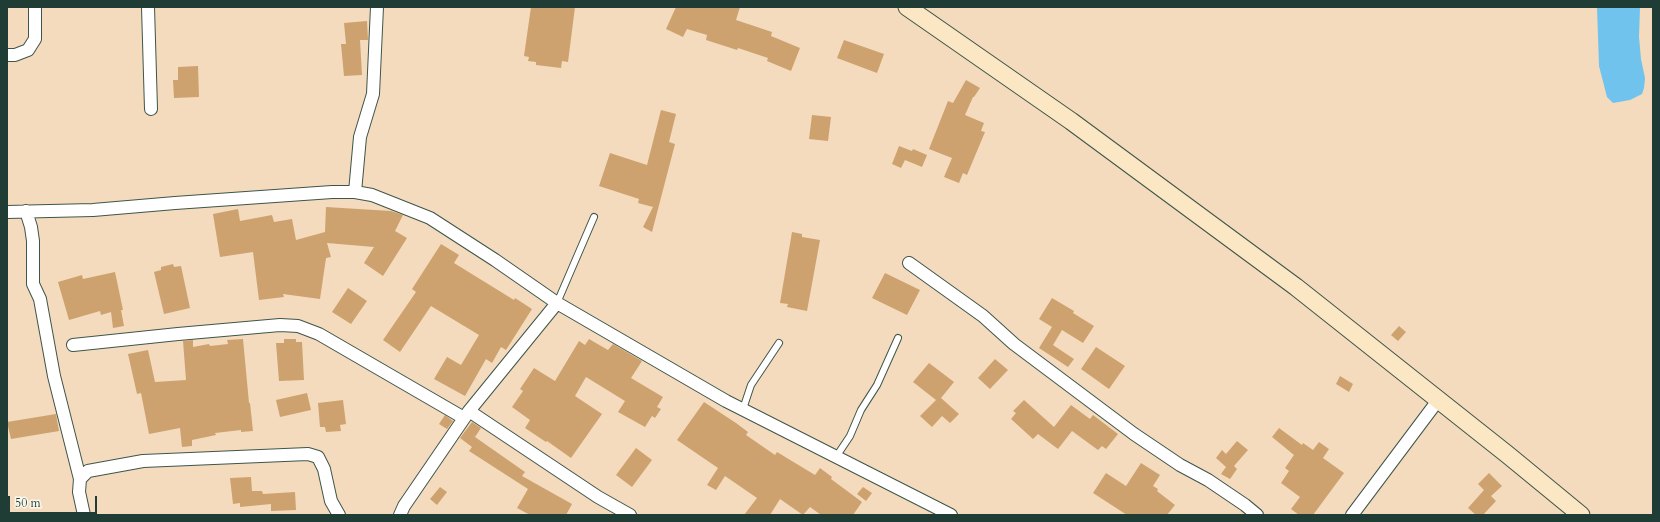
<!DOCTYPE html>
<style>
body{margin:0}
#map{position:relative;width:1660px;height:522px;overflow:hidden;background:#f4dbbe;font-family:Cardo,serif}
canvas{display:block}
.frame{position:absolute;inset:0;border:8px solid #1f3d34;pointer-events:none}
.scale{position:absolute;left:8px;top:496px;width:89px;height:18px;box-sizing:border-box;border:2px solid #1f3d34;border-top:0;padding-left:5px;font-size:12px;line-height:14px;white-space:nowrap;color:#1f3d34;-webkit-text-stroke:3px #fbf7ec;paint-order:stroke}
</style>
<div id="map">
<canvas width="1660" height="522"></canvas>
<div class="frame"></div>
<div class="scale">50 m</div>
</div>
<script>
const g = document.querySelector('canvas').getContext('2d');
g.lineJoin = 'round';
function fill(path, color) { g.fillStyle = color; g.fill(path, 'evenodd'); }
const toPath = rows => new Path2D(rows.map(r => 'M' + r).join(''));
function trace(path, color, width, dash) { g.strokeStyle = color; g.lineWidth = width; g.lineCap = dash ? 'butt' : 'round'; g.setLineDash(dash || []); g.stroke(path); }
fill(toPath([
 [1597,7,1640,7,1639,37,1641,59,1645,78,1644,88,1642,94,1630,100,1613,103,1607,97,1599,66]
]), '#6fc3ec');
fill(toPath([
 [531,7,575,7,568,62,562,61,561,68,536,65,536,62,528,61,529,57,524,56],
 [676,7,740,7,736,20,772,32,771,36,800,48,791,71,767,61,768,58,738,48,737,50,706,40,707,35,687,29,683,37,666,29],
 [367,21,368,40,360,40,362,75,344,76,341,44,346,44,344,23],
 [844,40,884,54,877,73,837,58],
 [198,66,199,97,174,98,173,80,178,80,178,67],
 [966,80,980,88,974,97,973,97,965,115,984,123,981,131,985,132,967,175,963,173,959,183,944,177,952,158,929,149,948,101,953,103],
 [661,110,676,114,669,142,675,144,652,232,643,227,653,207,638,203,639,199,599,186,610,153,647,165],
 [812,115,831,117,828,141,809,139],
 [899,146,912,151,913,149,927,155,922,167,905,160,901,168,892,164],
 [326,207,391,211,403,215,395,231,407,238,383,276,364,263,374,247,327,243,331,257,326,258,320,299,283,294,284,297,259,300,253,252,220,257,213,214,238,209,240,221,272,215,274,222,292,219,296,240,325,232],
 [792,232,802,234,802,237,820,240,807,311,787,307,788,304,780,303],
 [441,244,459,255,454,263,514,300,515,298,532,309,506,350,501,347,492,363,486,359,465,396,434,379,447,357,461,365,479,335,431,306,400,352,383,340,416,292,412,289],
 [173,264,174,267,181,266,190,308,164,314,154,272,161,270,161,267],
 [115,272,123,310,121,310,124,326,113,328,111,312,101,315,100,311,69,320,58,282,82,275,83,279],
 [885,273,920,290,907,315,872,298],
 [348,288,367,301,351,324,332,312],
 [1052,298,1074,311,1073,313,1094,326,1083,343,1062,330,1053,345,1074,359,1068,367,1039,348,1052,327,1039,319],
 [1399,326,1406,332,1398,341,1391,335],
 [243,339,249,403,250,403,253,431,241,432,241,430,215,433,216,435,192,440,192,446,182,447,180,428,149,434,141,393,137,394,128,354,148,350,155,382,186,380,183,341,193,340,193,347,209,344,210,346,228,344,227,340],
 [284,339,296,339,296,342,302,342,304,380,279,381,276,343,284,343],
 [589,339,608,350,613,344,642,361,631,378,663,397,657,407,661,409,655,418,652,416,645,427,618,412,625,401,586,377,575,396,602,414,571,458,547,441,546,442,525,428,530,420,512,407,523,391,520,389,534,368,555,381,579,341,585,345],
 [1096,347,1125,366,1109,389,1081,369],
 [995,359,1008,370,990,389,978,378],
 [929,363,954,382,941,398,959,414,950,423,942,416,932,427,920,416,936,400,913,382],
 [1340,376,1353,384,1349,392,1336,384],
 [307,393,311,410,280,417,276,400],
 [343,400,346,424,340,425,341,431,326,432,325,427,320,427,318,403],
 [1024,400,1054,427,1071,405,1090,419,1093,415,1118,434,1106,449,1102,446,1098,450,1072,431,1058,449,1038,434,1033,439,1011,419,1016,413,1013,411],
 [704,402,736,423,748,432,746,435,775,455,777,452,815,475,820,468,832,477,831,479,862,502,853,515,821,515,810,507,803,515,780,499,770,515,744,515,757,498,725,476,716,490,707,485,718,468,677,440],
 [56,414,59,431,11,439,7,422],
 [445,415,453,421,447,429,439,424],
 [472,422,481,428,475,437,525,472,522,476,572,504,566,515,530,515,517,508,528,489,469,451,472,447,460,438],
 [1279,428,1302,445,1303,443,1313,450,1319,442,1329,449,1323,458,1344,473,1313,515,1299,515,1291,509,1300,497,1281,483,1289,471,1285,468,1294,455,1272,437],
 [1237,441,1248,450,1234,466,1237,469,1230,479,1221,474,1226,467,1216,458,1222,450,1226,454],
 [636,448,652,460,632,487,616,475],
 [1141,463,1160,475,1153,486,1158,489,1157,491,1175,505,1167,515,1127,515,1093,493,1106,473,1126,486],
 [1489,473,1502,486,1491,496,1496,501,1483,515,1476,515,1468,508,1484,490,1478,484],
 [251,477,252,491,262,491,263,494,295,492,296,510,271,511,271,504,240,507,240,503,233,504,230,478],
 [440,487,447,492,437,505,430,499],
 [863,487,872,493,866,501,857,494]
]), '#cda26e');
const service = toPath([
 [557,303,594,217],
 [743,409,751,385,779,343],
 [836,457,850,436,861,410,877,385,898,338]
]);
const minor = toPath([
 [148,7,151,109],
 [7,55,15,55,28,50,35,39,35,7],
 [355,192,360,137,373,94,377,7],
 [26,211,31,227,33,241,33,284,40,299,54,376,80,479],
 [7,212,93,210,175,203,332,192,355,192,372,195,430,218,495,260,557,303,726,401,951,515],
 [909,263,983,316,1014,344,1134,434,1180,465,1208,480,1245,505,1257,515],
 [73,345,178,334,280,325,298,326,319,334,464,418],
 [469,411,598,497,630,515],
 [84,515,79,492,80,479,88,471,143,461,308,454,318,457,324,469,331,501,339,515],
 [400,515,404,506,469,411,557,303],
 [1352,515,1439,399]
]);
const secondary = toPath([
 [907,7,1071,121,1296,287,1508,455,1581,515]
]);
trace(service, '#3f5549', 8);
trace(minor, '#3f5549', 14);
trace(secondary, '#3f5549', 19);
trace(service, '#fff', 6);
trace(minor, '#fff', 12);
trace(secondary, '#fbe7c3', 17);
</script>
